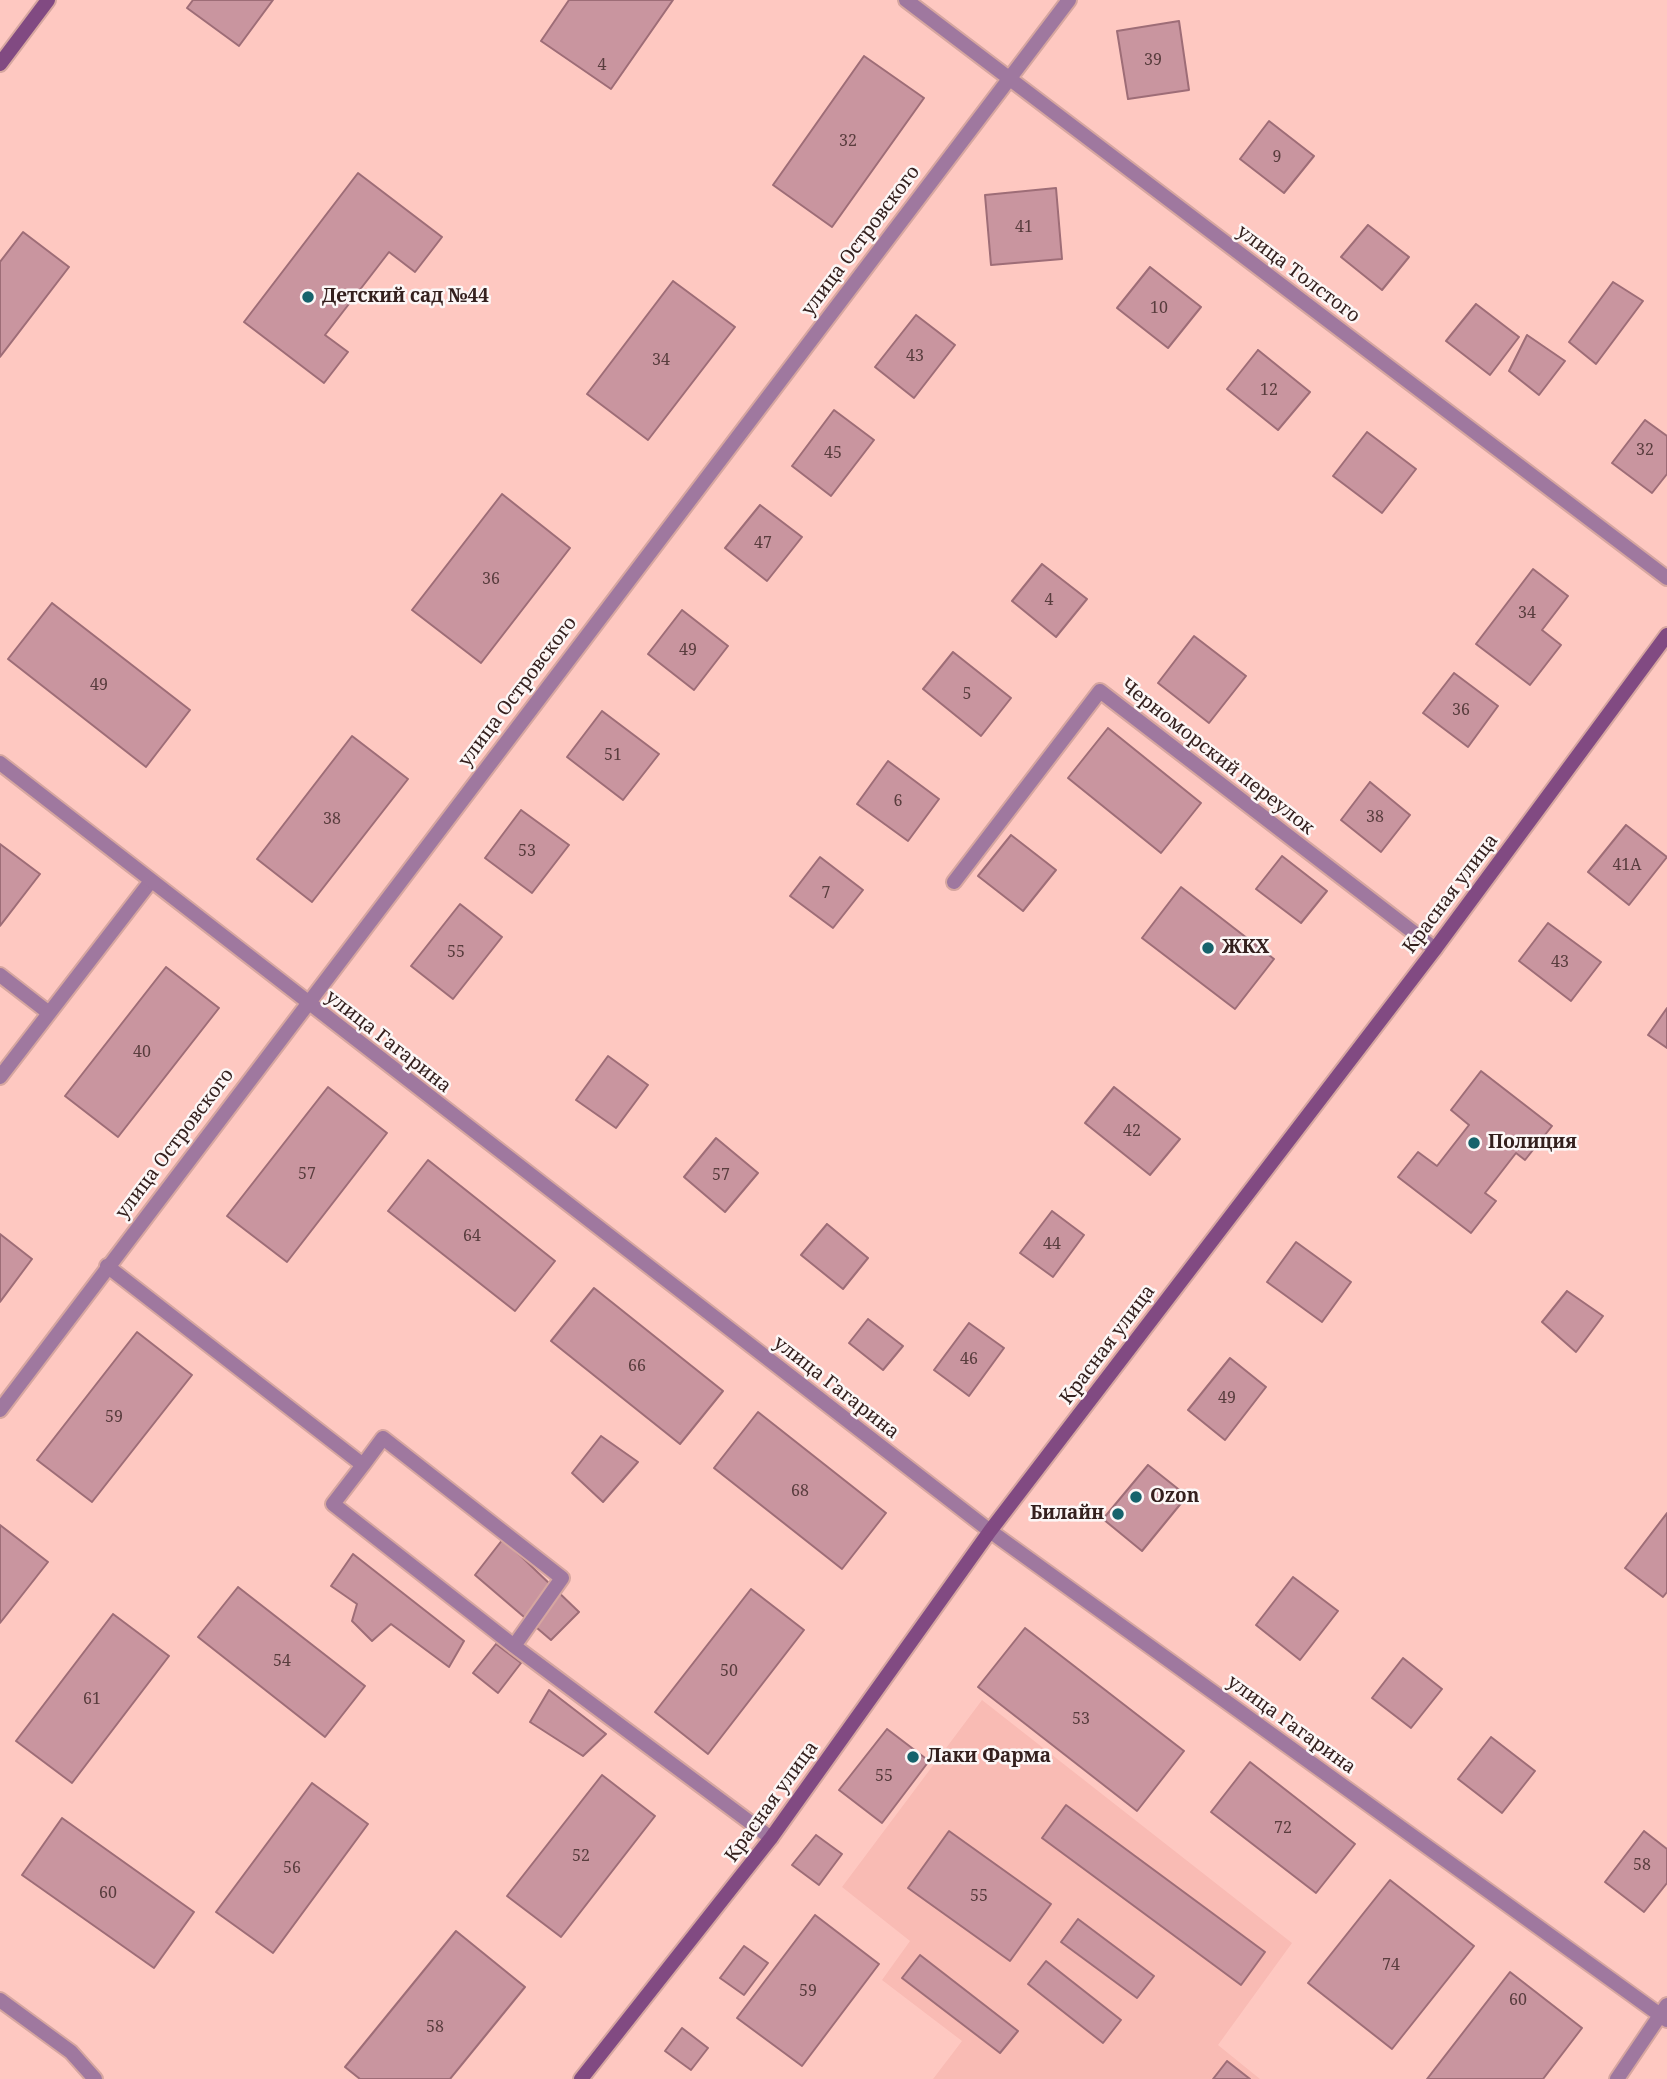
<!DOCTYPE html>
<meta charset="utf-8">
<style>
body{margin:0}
canvas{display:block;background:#fec8c1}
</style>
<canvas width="1667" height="2079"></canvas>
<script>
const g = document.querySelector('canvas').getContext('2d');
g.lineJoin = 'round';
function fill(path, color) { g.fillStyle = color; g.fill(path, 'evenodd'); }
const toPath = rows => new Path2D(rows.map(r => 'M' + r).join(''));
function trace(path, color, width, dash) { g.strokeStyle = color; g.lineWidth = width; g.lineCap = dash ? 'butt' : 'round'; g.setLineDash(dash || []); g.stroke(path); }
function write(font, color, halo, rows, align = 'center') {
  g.font = font + ' "Noto Serif",serif'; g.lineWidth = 5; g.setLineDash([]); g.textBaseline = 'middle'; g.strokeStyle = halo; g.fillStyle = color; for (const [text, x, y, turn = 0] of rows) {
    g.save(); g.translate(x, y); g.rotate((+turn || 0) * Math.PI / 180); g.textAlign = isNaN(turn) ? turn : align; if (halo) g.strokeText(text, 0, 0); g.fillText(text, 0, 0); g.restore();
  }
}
fill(toPath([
 [982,1700,1292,1943,1218,2045,1260,2079,933,2079,962,2041,882,1980,910,1941,842,1887]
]), '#f9bbb4');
const building = toPath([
 [193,0,273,0,239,46,187,8,193,0],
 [569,0,673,0,611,89,541,41,569,0],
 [1179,21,1189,90,1128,99,1117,31,1179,21],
 [864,56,924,98,832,227,773,185,864,56],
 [1269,121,1314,156,1284,193,1240,159,1269,121],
 [358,173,442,237,415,272,389,252,325,335,348,352,324,383,244,322,358,173],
 [1056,188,1062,259,991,265,985,195,1056,188],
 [1368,225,1409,257,1382,290,1341,257,1368,225],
 [23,232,69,267,0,357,0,262,23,232],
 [1150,267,1201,307,1168,348,1117,308,1150,267],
 [673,281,735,327,648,440,587,394,673,281],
 [1613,282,1643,301,1596,364,1569,342,1613,282],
 [1476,304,1519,337,1490,375,1446,341,1476,304],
 [916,315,955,345,914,398,875,367,916,315],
 [1527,335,1565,361,1539,395,1509,371,1527,335],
 [1258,350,1310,392,1278,430,1227,389,1258,350],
 [834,410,874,440,831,496,792,466,834,410],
 [1645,420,1667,436,1667,474,1652,493,1612,463,1645,420],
 [1367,432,1416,469,1382,513,1333,476,1367,432],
 [502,494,570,548,481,663,412,610,502,494],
 [760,505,802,537,767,581,725,548,760,505],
 [1042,564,1087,599,1056,637,1012,601,1042,564],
 [1533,569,1568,596,1542,630,1561,645,1530,685,1476,644,1533,569],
 [52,603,190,710,146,767,8,659,52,603],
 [682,610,728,646,694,690,648,654,682,610],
 [1194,636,1246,676,1209,723,1158,683,1194,636],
 [953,652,1011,698,981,736,923,689,953,652],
 [1454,673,1498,706,1468,747,1423,713,1454,673],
 [602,711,659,754,623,800,567,757,602,711],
 [1108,728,1201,803,1161,853,1068,778,1108,728],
 [352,736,408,779,312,902,257,859,352,736],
 [888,761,939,799,908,841,857,804,888,761],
 [1370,782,1410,815,1381,852,1341,820,1370,782],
 [521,810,569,845,532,893,485,858,521,810],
 [1626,825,1667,857,1629,905,1588,872,1626,825],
 [1011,835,1056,870,1023,911,978,876,1011,835],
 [0,844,40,874,0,926,0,844],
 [1282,856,1327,891,1301,923,1256,889,1282,856],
 [820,857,863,890,833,928,790,896,820,857],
 [1181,887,1274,959,1235,1009,1142,938,1181,887],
 [460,904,502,937,453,999,411,966,460,904],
 [1548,923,1601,962,1571,1001,1519,961,1548,923],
 [166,967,219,1008,118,1137,65,1096,166,967],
 [1667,1008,1667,1048,1648,1035,1667,1008],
 [608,1056,648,1085,616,1128,576,1100,608,1056],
 [1481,1071,1552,1126,1525,1160,1516,1153,1485,1193,1496,1201,1471,1233,1398,1177,1418,1152,1437,1166,1469,1125,1451,1110,1481,1071],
 [328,1087,387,1133,287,1262,227,1216,328,1087],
 [1114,1087,1180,1139,1150,1175,1085,1123,1114,1087],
 [716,1138,758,1173,725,1212,684,1177,716,1138],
 [428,1160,555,1261,515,1311,388,1211,428,1160],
 [1052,1211,1084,1235,1053,1277,1020,1253,1052,1211],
 [827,1224,868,1258,843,1289,801,1255,827,1224],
 [0,1234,32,1259,0,1302,0,1234],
 [1296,1242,1351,1282,1322,1322,1267,1282,1296,1242],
 [594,1288,723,1391,680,1444,551,1341,594,1288],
 [1567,1291,1603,1316,1576,1352,1542,1322,1567,1291],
 [868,1319,903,1346,883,1370,849,1343,868,1319],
 [969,1323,1004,1348,969,1396,934,1370,969,1323],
 [137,1332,192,1375,92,1502,37,1460,137,1332],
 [1230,1358,1266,1387,1225,1440,1188,1410,1230,1358],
 [758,1412,886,1513,842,1569,714,1468,758,1412],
 [601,1436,638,1462,603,1502,572,1473,601,1436],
 [1148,1465,1187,1496,1142,1551,1103,1519,1148,1465],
 [1667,1513,1667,1592,1663,1597,1625,1568,1667,1513],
 [0,1525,48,1562,0,1623,0,1525],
 [503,1539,579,1612,551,1640,475,1575,503,1539],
 [353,1554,464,1641,449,1667,391,1624,372,1641,352,1621,357,1604,331,1586,353,1554],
 [1293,1577,1338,1611,1300,1660,1256,1625,1293,1577],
 [238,1587,365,1686,325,1737,198,1637,238,1587],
 [751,1589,804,1630,708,1754,655,1712,751,1589],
 [113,1614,169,1656,72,1783,16,1741,113,1614],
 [1025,1628,1184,1751,1137,1811,978,1687,1025,1628],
 [496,1644,521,1663,498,1693,473,1673,496,1644],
 [1403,1658,1442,1689,1411,1728,1372,1698,1403,1658],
 [549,1690,606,1734,583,1756,530,1722,549,1690],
 [887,1729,929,1761,882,1823,839,1790,887,1729],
 [1491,1737,1535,1771,1502,1813,1458,1779,1491,1737],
 [1250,1762,1355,1844,1316,1893,1211,1812,1250,1762],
 [602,1775,655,1816,561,1937,507,1896,602,1775],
 [312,1783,368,1824,273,1953,216,1912,312,1783],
 [1066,1805,1265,1952,1241,1985,1042,1838,1066,1805],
 [62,1818,194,1912,154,1968,22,1875,62,1818],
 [949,1831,1051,1904,1010,1961,908,1888,949,1831],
 [1644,1831,1667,1849,1667,1883,1644,1912,1605,1882,1644,1831],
 [816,1835,842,1854,819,1885,792,1865,816,1835],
 [1390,1880,1474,1946,1392,2049,1308,1983,1390,1880],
 [815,1915,879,1964,802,2066,737,2018,815,1915],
 [1078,1919,1154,1976,1137,1998,1061,1942,1078,1919],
 [456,1931,525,1987,450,2079,360,2079,345,2067,456,1931],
 [744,1946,768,1963,744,1995,720,1978,744,1946],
 [920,1955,1018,2031,1000,2053,902,1978,920,1955],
 [1046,1961,1121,2020,1103,2043,1028,1984,1046,1961],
 [1510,1972,1582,2028,1543,2079,1427,2079,1510,1972],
 [682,2028,708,2048,691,2070,665,2051,682,2028],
 [1227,2061,1250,2079,1213,2079,1227,2061]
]);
fill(building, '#c9959f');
trace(building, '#9e6d77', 2);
const lane = toPath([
 [0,975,49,1013],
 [0,1077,151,881],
 [107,1266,363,1465,333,1504,514,1646,771,1838],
 [363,1465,383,1438,562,1578,514,1646],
 [0,2000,71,2052,95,2079]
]);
const street = toPath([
 [906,0,1667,578],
 [0,763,990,1531,1667,2020],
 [954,882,1100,691,1435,949],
 [0,1410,1069,0],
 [1617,2079,1667,2005]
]);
const secondary = toPath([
 [0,64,48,0],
 [581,2079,771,1838,990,1531,1435,949,1667,635]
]);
trace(lane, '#d6a6a0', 18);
trace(street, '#d6a6a0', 18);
trace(secondary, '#d6a6a0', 18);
trace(lane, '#9f789f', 14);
trace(street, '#9f789f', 14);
trace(secondary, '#814a82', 14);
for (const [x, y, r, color] of [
 [308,297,7,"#16636c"],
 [1208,948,7,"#16636c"],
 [1474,1143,7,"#16636c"],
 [1136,1497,7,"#16636c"],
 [1118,1514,7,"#16636c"],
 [913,1757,7,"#16636c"]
]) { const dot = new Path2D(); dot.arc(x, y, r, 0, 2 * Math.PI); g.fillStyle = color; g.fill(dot); trace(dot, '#fcf6f6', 2.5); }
write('16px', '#593d3e', null, [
 ["39",1153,60],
 ["4",602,65],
 ["32",848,141],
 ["9",1277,157],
 ["41",1024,227],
 ["10",1159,308],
 ["43",915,356],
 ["34",661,360],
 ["12",1269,390],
 ["32",1645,450],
 ["45",833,453],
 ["47",763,543],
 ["36",491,579],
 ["4",1049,600],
 ["34",1527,613],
 ["49",688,650],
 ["49",99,685],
 ["5",967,694],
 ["36",1461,710],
 ["51",613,755],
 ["6",898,801],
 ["38",1375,817],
 ["38",332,819],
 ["53",527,851],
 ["41А",1627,865],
 ["7",826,893],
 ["55",456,952],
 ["43",1560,962],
 ["40",142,1052],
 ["42",1132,1131],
 ["57",307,1174],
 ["57",721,1175],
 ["64",472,1236],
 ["44",1052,1244],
 ["46",969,1359],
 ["66",637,1366],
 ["49",1227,1398],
 ["59",114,1417],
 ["68",800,1491],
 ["54",282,1661],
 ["50",729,1671],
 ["61",92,1699],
 ["53",1081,1719],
 ["55",884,1776],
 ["72",1283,1828],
 ["52",581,1856],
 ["58",1642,1865],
 ["56",292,1868],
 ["60",108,1893],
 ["55",979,1896],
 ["74",1391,1965],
 ["59",808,1991],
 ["60",1518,2000],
 ["58",435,2027]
]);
write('19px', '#34201e', '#fcf6f6', [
 ["улица Островского",861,241,-53],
 ["улица Толстого",1298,274,37],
 ["улица Островского",518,692,-53],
 ["Черноморский переулок",1217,757,38],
 ["Красная улица",1451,894,-53],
 ["улица Гагарина",388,1042,38],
 ["улица Островского",175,1144,-53],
 ["Красная улица",1108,1345,-53],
 ["улица Гагарина",836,1388,38],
 ["улица Гагарина",1291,1725,36],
 ["Красная улица",772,1802,-54]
]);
write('bold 19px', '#34201e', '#fcf6f6', [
 ["Детский сад №44",322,297],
 ["ЖКХ",1222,948],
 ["Полиция",1488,1143],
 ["Ozon",1150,1497],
 ["Билайн",1104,1514,"right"],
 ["Лаки Фарма",927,1757]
], 'left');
</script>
